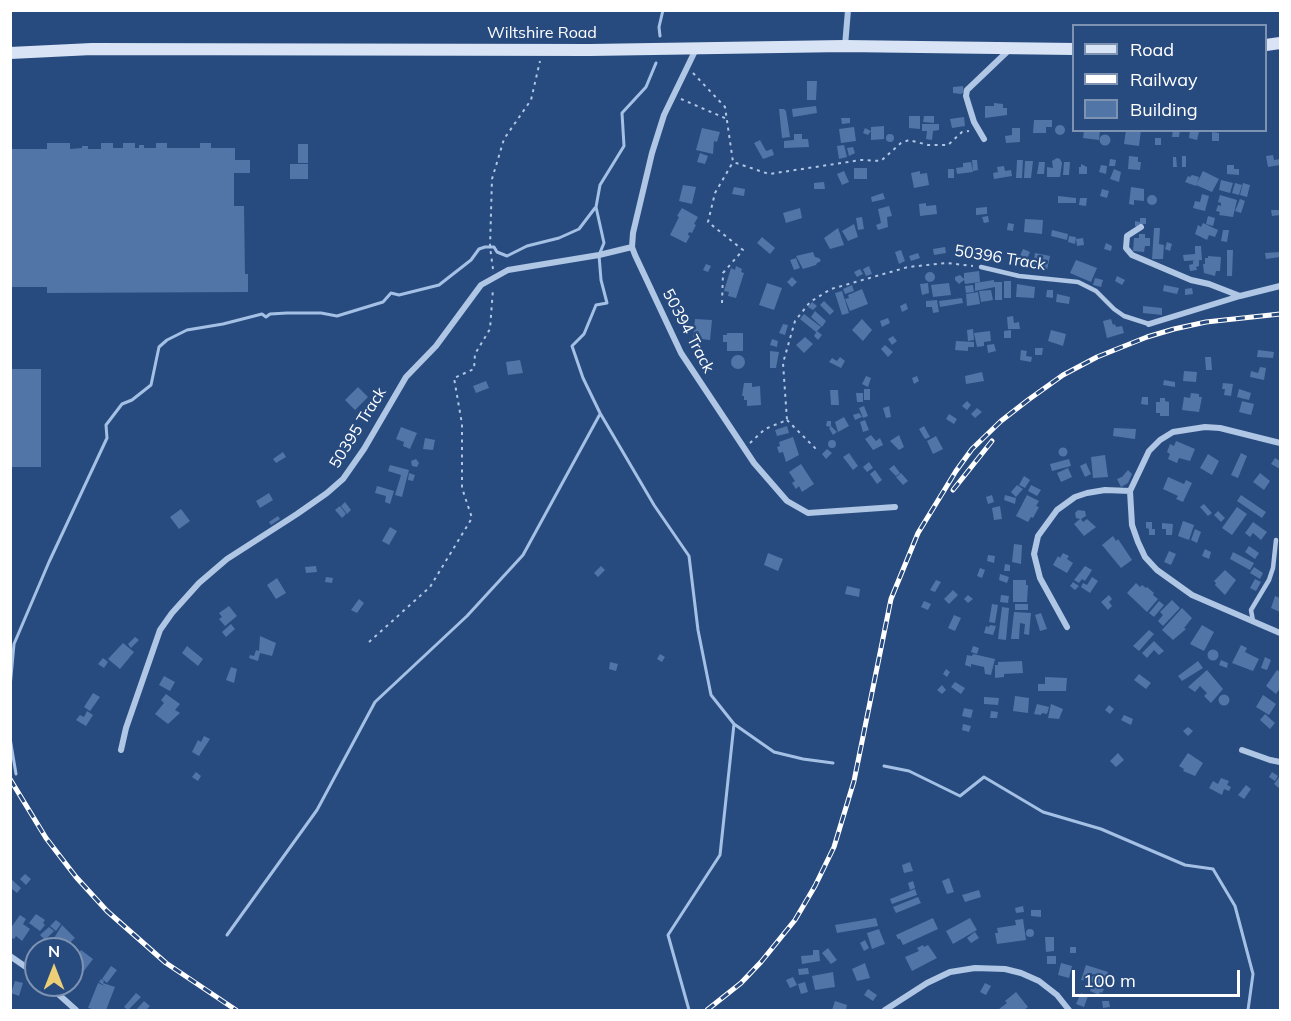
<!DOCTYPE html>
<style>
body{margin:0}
#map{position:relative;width:1291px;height:1021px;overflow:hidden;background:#284b7f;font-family:Mulish,sans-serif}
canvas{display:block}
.frame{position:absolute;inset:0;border:12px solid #fff;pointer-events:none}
.legend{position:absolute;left:1072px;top:24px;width:195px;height:108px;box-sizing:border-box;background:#284b7f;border:2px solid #7e93b2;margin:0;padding:8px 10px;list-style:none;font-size:18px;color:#fff}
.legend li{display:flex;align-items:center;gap:12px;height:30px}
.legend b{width:30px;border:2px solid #7e93b2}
.north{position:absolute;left:24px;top:937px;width:60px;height:60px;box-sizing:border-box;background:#284b7f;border:2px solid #7e93b2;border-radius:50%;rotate:0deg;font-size:16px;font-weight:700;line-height:24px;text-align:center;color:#fff}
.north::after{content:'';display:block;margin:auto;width:21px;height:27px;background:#ecce76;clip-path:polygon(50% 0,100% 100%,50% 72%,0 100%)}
.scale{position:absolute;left:1072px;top:970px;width:168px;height:27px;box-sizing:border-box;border:3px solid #fff;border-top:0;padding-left:8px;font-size:18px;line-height:21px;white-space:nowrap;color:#fff;-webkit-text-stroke:4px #284b7f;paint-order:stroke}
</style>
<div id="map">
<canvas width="1291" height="1021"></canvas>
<div class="frame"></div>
<ul class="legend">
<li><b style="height:8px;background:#d8e4f5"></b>Road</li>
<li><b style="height:8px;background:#fff"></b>Railway</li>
<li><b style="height:16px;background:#5175a7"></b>Building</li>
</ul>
<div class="north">N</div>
<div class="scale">100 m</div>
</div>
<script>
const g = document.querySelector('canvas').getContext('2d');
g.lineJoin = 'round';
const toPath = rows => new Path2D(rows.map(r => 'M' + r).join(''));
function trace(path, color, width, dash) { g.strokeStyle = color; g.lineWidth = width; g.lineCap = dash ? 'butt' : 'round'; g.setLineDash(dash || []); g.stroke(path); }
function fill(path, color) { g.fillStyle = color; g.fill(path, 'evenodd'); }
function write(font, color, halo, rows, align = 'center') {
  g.font = font + ' Mulish,sans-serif'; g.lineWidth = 5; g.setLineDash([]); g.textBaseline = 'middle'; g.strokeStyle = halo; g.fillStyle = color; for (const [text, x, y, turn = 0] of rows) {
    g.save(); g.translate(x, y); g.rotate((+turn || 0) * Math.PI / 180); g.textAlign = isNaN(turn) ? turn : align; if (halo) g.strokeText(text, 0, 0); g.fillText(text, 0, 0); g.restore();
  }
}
trace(toPath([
 [660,36,659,27,663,10],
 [656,63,646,87,622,113,624,146,600,185,596,207,604,243,599,255,601,280,607,303,596,305,584,334,572,346,583,378,600,413,654,505,689,556,698,630,711,695,734,724,720,855,668,935,689,1010],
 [10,687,14,644,49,562,107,438,106,425,122,404,132,400,151,385,159,347,167,340,187,330,223,324,262,314,266,317,270,314,287,313,321,313,337,316,383,302,391,293,399,295,439,285,471,260,479,249,485,247,494,247,497,252,507,256,527,246,559,238,579,229,595,208],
 [734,724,774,752,803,759,833,763],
 [10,738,16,774],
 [884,766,909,771,960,796,984,777,1043,812,1101,829,1185,865,1213,869,1235,906,1253,974,1248,1010],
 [227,935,317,810,375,702,467,616,523,555,600,414]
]), '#a4c0e5', 3);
fill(toPath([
 [807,81,817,81,816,100,807,100],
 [963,86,964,92,961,94,953,93,953,87],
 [994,103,1003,104,1003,108,1007,108,1007,115,985,118,985,106,994,106],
 [816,106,817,113,793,117,792,109],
 [779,109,784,109,786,111,790,137,782,138],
 [909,116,920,116,920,129,909,128],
 [924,116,934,116,934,123,923,122],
 [964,117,965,126,952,128,950,119],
 [841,118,850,118,850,123,842,124],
 [1034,120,1052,120,1052,127,1046,127,1046,133,1033,133],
 [922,124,939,124,939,130,933,131,932,140,926,139,927,131,922,131],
 '1055 130a5 5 0 1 1 10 0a5 5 0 1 1-10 0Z',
 [884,126,884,139,871,140,871,131,868,135,863,133,865,128,871,131,871,127],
 [854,127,856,141,841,143,839,129],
 [702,128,720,132,717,142,714,141,713,154,696,150],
 [1012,128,1020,128,1020,142,1006,143,1005,136,1012,135],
 [1084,130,1100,130,1099,140,1083,138],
 [1126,130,1141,130,1139,146,1124,144],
 [1173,130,1180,130,1179,137,1172,137],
 [1190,130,1199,132,1197,140,1189,138],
 [1212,132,1219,133,1219,141,1212,141],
 '886 138a4 4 0 1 1 8 0a4 4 0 1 1-8 0Z',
 [794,134,802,134,802,139,808,139,809,147,784,148,784,141,794,140],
 '1099.5 140a5.5 5.5 0 1 1 11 0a5.5 5.5 0 1 1-11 0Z',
 [1155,138,1161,138,1161,145,1155,145],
 [760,140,766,151,772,149,774,155,763,159,754,143],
 [47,143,70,143,70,149,82,148,82,146,88,146,88,149,101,149,101,143,113,143,113,148,123,148,123,143,135,143,135,148,139,148,139,145,144,145,144,148,156,148,156,143,167,143,167,148,200,148,200,143,211,143,211,148,235,148,235,160,250,160,250,173,234,173,234,206,244,206,245,274,248,274,248,292,47,293,47,287,10,287,10,149,47,149],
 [298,144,308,144,308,163,298,163],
 [844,145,847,157,839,159,837,146],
 [853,147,855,153,849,156,847,148],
 [700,153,708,156,705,164,697,162],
 [1273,155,1274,160,1280,159,1280,165,1268,167,1266,156],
 [1129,156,1138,157,1138,162,1141,162,1140,170,1128,169],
 [1182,156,1186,156,1186,167,1182,167],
 [1173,157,1176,157,1177,167,1173,167],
 [1057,158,1060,159,1062,163,1060,177,1047,177,1047,167,1053,168,1052,161],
 [1110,159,1116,160,1115,166,1109,166],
 [972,160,977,160,978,170,973,171],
 [1017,160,1023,160,1022,178,1016,178],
 [1025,161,1033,161,1031,178,1024,178],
 [971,162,973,172,957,174,956,168,963,167,963,163],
 [1039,162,1045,162,1044,174,1037,174],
 [1064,162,1070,162,1069,175,1063,175],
 [290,164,308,164,308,179,290,179],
 [1081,164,1087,167,1087,174,1079,174,1079,167,1081,167],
 [1101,165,1107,166,1106,174,1099,172],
 [1227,165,1234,165,1234,169,1239,169,1239,175,1227,174],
 [1004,166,1005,171,1011,170,1012,176,994,179,993,173,998,172,997,167],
 [854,168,867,168,867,179,854,179],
 [948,169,954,169,954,178,948,178],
 [1114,169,1121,172,1119,182,1110,179],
 [844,171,849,182,842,185,837,174],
 [920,171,920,174,927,173,929,185,914,188,911,173],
 [1203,171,1219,179,1212,192,1196,185],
 [1192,175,1199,177,1196,186,1185,182,1188,176,1190,177],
 [1221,180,1233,183,1230,193,1219,190],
 [824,182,825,189,814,189,814,183],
 [1235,183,1242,185,1239,195,1232,193],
 [1243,183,1250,185,1247,197,1240,195],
 [683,185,696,187,692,204,679,201],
 [734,187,745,189,744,196,732,194],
 [1131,187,1144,189,1144,201,1134,200,1134,205,1129,204],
 [1102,189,1109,191,1107,198,1100,196],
 [883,193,885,199,872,202,871,197],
 [1202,194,1209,196,1205,211,1193,208,1195,201,1200,202],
 '1147 200a5 5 0 1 1 10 0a5 5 0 1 1-10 0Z',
 [1220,195,1237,200,1233,217,1219,215,1220,212,1216,211,1218,205,1221,206,1221,203,1218,202],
 [1058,196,1076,198,1076,203,1058,203],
 [1080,198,1087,198,1086,206,1079,205],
 [1240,199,1245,201,1241,213,1235,211],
 [926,203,926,206,936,205,937,214,920,216,919,204],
 [889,206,892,216,887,217,888,227,878,230,876,225,881,223,878,209],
 [987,207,987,214,976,215,976,208],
 [682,208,698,217,694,224,696,225,692,233,689,232,688,235,690,236,686,243,670,235,679,217,677,216],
 [800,208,802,218,786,223,783,213],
 [1271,210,1279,210,1280,215,1272,216],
 [988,216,989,222,984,223,982,217],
 [1208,216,1215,218,1213,226,1206,224],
 [862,217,864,229,858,230,856,218],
 [1140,218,1146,218,1146,224,1141,224,1137,227,1135,226,1135,221,1140,222],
 [1025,219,1043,220,1042,234,1024,232],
 [1008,223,1014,224,1013,231,1007,230],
 [1203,223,1218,230,1215,237,1209,235,1207,240,1195,234,1198,225,1201,227],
 [854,224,858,237,848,241,842,231],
 [838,228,844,245,830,249,824,238],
 [1154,228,1160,228,1159,244,1164,245,1163,259,1152,259],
 [1052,230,1068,234,1067,240,1051,236],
 [1223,230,1229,230,1227,242,1221,241],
 [1139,234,1145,234,1145,238,1150,238,1150,246,1145,246,1144,252,1133,251,1134,238,1139,238],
 [1069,236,1076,237,1075,244,1068,242],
 [762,237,775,248,770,254,757,243],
 [1083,238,1084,245,1077,246,1076,239],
 [1167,242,1172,244,1170,251,1165,249],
 [1106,243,1112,246,1111,251,1104,249],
 [1195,246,1201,246,1202,260,1184,261,1183,255,1195,254],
 [945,247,946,253,934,255,933,249],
 [1023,249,1030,252,1027,259,1020,256],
 [901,250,905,261,899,264,895,252],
 [1227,250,1233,250,1232,276,1227,276],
 [813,252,815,257,819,258,821,261,817,263,816,265,803,269,796,256],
 [1280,252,1280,257,1266,259,1265,253],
 [918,253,920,258,911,261,909,256],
 [1035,253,1050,256,1047,270,1033,267],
 [1208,256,1221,257,1220,271,1216,271,1215,276,1204,273,1203,264,1205,264,1205,258,1208,258],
 [796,258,800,268,794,270,790,260],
 [1076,260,1097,268,1091,282,1070,273],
 [1199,260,1199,266,1196,267,1197,270,1190,271,1189,265,1193,264,1193,261],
 [706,264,711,266,708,272,703,270],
 [736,266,742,269,741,272,744,273,736,298,728,296,729,292,724,291,731,268,735,270],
 [869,266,872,274,866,276,863,269],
 [860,269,863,274,857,277,854,272],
 [979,271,980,282,965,284,964,280,959,284,955,280,955,277,960,275,964,279,964,273],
 '925 277a5 5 0 1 1 10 0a5 5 0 1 1-10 0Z',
 [1117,276,1125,280,1122,285,1115,281],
 [792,277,797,282,792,287,787,282],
 [1095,278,1103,280,1101,287,1093,285],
 [994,280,994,282,1002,282,1002,300,995,300,995,287,975,291,975,283],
 [1004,281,1011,281,1011,298,1004,298],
 [767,283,782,288,774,310,759,305],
 [928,283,929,293,922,295,920,284],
 [949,283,951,295,933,297,931,285],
 [1017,284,1035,287,1034,298,1016,297],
 [852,285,854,291,845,294,843,289],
 [973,285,974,292,966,293,965,286],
 [1164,285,1179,288,1177,294,1163,291],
 [1192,288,1193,294,1185,295,1185,289],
 [862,289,868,304,850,311,845,299,849,298,848,295],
 [991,290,993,300,981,302,979,291],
 [1047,290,1053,290,1053,298,1046,297],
 [842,291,849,313,842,315,835,293],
 [978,292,980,304,967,306,966,294],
 [1057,294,1070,297,1069,304,1056,302],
 [962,298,963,303,940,307,939,301],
 [937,300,939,312,933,313,932,307,926,307,926,301],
 [824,301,834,311,830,315,820,305],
 [812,302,817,306,813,310,808,307],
 [906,303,908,309,902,312,900,306],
 [1143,306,1162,308,1162,315,1143,313],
 [815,311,826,321,822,327,811,317],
 [804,314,821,327,816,332,800,319],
 [1013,316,1014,323,1019,322,1020,329,1008,329,1007,317],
 [888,318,890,323,882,327,880,321],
 [695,319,712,320,710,340,693,338],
 [862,319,872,330,863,341,852,330],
 [1111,319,1113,325,1115,324,1116,327,1122,326,1124,333,1107,338,1103,321],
 [783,324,788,325,785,335,779,333],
 [973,329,974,340,968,341,967,330],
 [1011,330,1011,338,1004,338,1004,331],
 [1051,330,1066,334,1063,346,1048,341],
 [817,331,822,335,818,340,814,336],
 [990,331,991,341,984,342,984,346,977,347,974,333],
 [727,333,743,333,743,351,727,351,727,342,723,342,723,335,727,335],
 [893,336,897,341,892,345,888,339],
 [805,337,813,344,804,353,796,345],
 [772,339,778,341,777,347,770,345],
 [956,341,974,342,974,347,968,347,968,351,955,350],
 [994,344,996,351,988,353,987,345],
 [885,345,893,352,888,357,881,349],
 [1035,348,1043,348,1042,355,1035,355],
 [1021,350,1027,351,1026,356,1032,357,1031,362,1020,360],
 [1258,350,1274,352,1273,358,1257,357],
 [770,351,779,352,776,368,770,368],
 '731 362a7 7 0 1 1 14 0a7 7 0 1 1-14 0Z',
 [840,357,845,361,841,368,829,362,832,358,837,361],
 [1205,357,1211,357,1212,370,1206,370],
 [520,360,523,373,508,375,506,362],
 [1260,367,1266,368,1264,380,1250,377,1251,371,1258,373],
 [10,369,41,369,41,467,10,467],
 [1184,371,1197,372,1196,382,1183,381],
 [982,372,984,381,966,384,965,376],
 [866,376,871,378,868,387,862,384],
 [917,376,919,381,914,384,912,378],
 [1164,380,1175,382,1175,387,1163,385],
 [486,381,489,388,476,393,473,386],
 [744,383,752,383,752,387,760,386,761,405,747,406,747,400,744,400,744,396,742,396],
 [1223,383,1233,384,1231,396,1224,395,1225,389,1222,389],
 [358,387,368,397,355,410,345,400],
 [864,389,870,389,870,400,864,400],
 [1239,389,1251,393,1249,400,1237,397],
 [830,390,838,390,839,405,831,405],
 [856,393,863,393,863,402,857,402],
 [1191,393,1199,394,1199,397,1202,397,1199,412,1182,410,1184,397,1190,398],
 [1142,397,1148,397,1148,405,1141,404],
 [1160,398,1165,398,1165,401,1169,402,1169,416,1160,416,1160,413,1156,413,1156,402,1160,402],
 [967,401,971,405,967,410,962,406],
 [1242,401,1254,404,1251,415,1239,412],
 [864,406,868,416,863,418,859,408],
 [889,406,891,417,886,418,883,408],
 [977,408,982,412,975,418,971,414],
 [859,413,862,417,855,420,853,415],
 [949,414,957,419,954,424,946,419],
 [844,417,849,426,838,432,835,422],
 [865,420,869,430,863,432,860,422],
 [827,421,831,421,831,426,837,432,833,435,829,428,831,427,826,426],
 [787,426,789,433,777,436,775,430],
 [924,426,930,437,925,439,919,429],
 [401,427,417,433,410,449,403,446,404,442,396,439],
 [1114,428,1136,429,1135,439,1113,436],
 [871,435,876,441,880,438,883,445,873,450,865,439],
 [899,435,904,447,899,450,890,441],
 [936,436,943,449,933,454,927,441],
 [793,437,799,455,786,462,783,452,779,453,777,447,780,446,779,442],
 [425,438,435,440,433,450,423,449],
 '828 444a4 4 0 1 1 8 0a4 4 0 1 1-8 0Z',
 [1176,441,1195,449,1190,461,1179,458,1177,463,1168,459,1170,454,1167,452,1170,444,1174,446],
 '1058.5 452a4.5 4.5 0 1 1 9 0a4.5 4.5 0 1 1-9 0Z',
 [827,449,832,453,826,459,822,454],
 [283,452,286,457,276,463,273,459],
 [849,453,858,466,853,470,843,457],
 [1241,453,1247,456,1238,478,1231,475],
 [1208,454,1219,461,1212,475,1200,468],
 [1105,455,1108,477,1093,478,1091,457],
 [1275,458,1280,461,1280,469,1271,464],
 [416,459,419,463,417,467,412,466,411,461],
 [1069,459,1071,466,1052,471,1050,464],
 [869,462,873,468,867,472,863,467],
 [1086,463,1091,474,1085,477,1080,466],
 [801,464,814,484,802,492,799,486,796,489,792,483,795,481,789,472],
 [390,465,409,470,402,497,395,495,401,475,388,471],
 [894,465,900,473,896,476,889,469],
 [1068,468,1072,477,1061,482,1057,473],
 [875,470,882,480,877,484,870,474],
 [1128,470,1132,474,1128,483,1121,487,1117,479,1122,477],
 [409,473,415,475,413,481,408,480],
 [901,473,908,481,903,485,896,477],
 [1260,473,1270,481,1264,490,1253,482],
 [1024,476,1030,480,1025,488,1019,485],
 [1168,477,1184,484,1186,480,1192,483,1183,502,1176,499,1178,496,1163,489],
 [1017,485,1023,489,1016,497,1011,492],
 [1031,485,1041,490,1037,496,1028,491],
 [377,486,394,491,390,504,385,502,386,496,375,493],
 [269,493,273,500,260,508,256,501],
 [992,495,994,502,988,504,986,497],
 [1005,495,1016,498,1015,504,1004,500],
 [1027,495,1039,501,1036,506,1039,507,1033,518,1031,517,1028,522,1016,516],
 [1241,495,1266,512,1262,518,1237,501],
 [345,502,351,510,347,514,341,506],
 [1204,504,1212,513,1208,516,1200,507],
 [340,506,346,514,342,518,335,510],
 [1000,506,1002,519,994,520,992,508],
 [1237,507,1247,514,1232,535,1222,528],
 [181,509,190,521,179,529,170,517],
 [1078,510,1085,511,1086,516,1081,519,1083,522,1087,519,1096,527,1084,536,1074,524,1080,519,1076,518,1075,513],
 [1218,511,1225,518,1221,522,1214,515],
 [278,516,280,519,271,525,269,522],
 [1183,521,1194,525,1189,540,1178,536],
 [1146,522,1152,522,1152,529,1155,529,1155,535,1149,535,1149,529,1146,528],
 [1253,522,1267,532,1261,540,1253,533,1250,537,1245,533],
 [1162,523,1173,524,1172,535,1166,535,1166,529,1162,529],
 [390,527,397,531,389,545,382,541],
 [1195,529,1201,532,1197,543,1191,540],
 [1113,536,1116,541,1118,539,1132,560,1121,568,1102,545],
 [1014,544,1022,545,1021,564,1012,562],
 [1249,546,1259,553,1255,559,1245,552],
 [1205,549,1211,552,1209,559,1202,556],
 [1169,551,1176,554,1171,565,1164,562],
 [1233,552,1254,563,1250,570,1230,559],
 [768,553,783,559,778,571,764,565],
 [1063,553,1069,556,1067,559,1073,563,1067,573,1053,565,1058,556,1060,558],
 [988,555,995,556,994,563,987,561],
 [1005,564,1010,565,1010,571,1004,571],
 [316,566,317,572,306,573,305,567],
 [601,566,605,570,598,577,594,573],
 [1085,566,1092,570,1085,581,1082,579,1079,583,1074,580],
 [1254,567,1263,573,1260,579,1250,573],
 [980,568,985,570,982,578,977,576],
 [1225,570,1236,580,1225,595,1215,585,1216,583,1214,581],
 [1000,574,1009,577,1007,583,999,580],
 [326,577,333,578,332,583,325,582],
 [1092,577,1098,581,1090,593,1081,587,1083,583,1087,585],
 [277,578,286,593,276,599,267,585],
 [1255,579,1261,582,1256,591,1250,588],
 [936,580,941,582,935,592,930,590],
 [1013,580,1026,580,1026,585,1028,585,1027,602,1013,602],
 [1073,582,1079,586,1075,590,1070,586],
 [1136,583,1140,587,1142,585,1146,588,1147,587,1154,593,1153,595,1158,599,1147,612,1127,593],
 [847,586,860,589,859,597,845,594],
 [953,590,958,595,949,604,944,599],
 [968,595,973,599,968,603,964,599],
 [1001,595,1009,596,1008,603,1000,602],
 [1109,595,1112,599,1109,602,1112,606,1108,610,1101,602],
 [1275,596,1280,598,1280,612,1271,608],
 [359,599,364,603,357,613,351,610],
 [1172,600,1180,608,1163,626,1158,621,1163,615,1160,612],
 [924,601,931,604,928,610,921,607],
 [1159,601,1164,605,1154,617,1149,613],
 [992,604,998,605,995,623,989,622],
 [1015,604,1028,604,1028,610,1015,610],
 [229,606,237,616,225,626,219,619,222,617,219,613],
 [1002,607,1009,608,1006,640,998,639],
 [1182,608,1192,618,1184,628,1186,629,1173,640,1162,630],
 [1014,612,1031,613,1029,635,1024,634,1025,624,1020,623,1019,639,1011,639],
 [1041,613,1047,629,1040,631,1035,615],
 [954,615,961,618,955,631,948,628],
 [231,624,235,629,226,637,222,632],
 [990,625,996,626,993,635,984,633,986,626,989,627],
 [1202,625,1214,632,1204,651,1190,644],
 [1149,630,1154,634,1139,651,1133,646],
 [260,636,276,643,272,656,260,653,258,661,249,658,250,655,254,656,256,650,259,651],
 [135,637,139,640,131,648,128,644],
 [1154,641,1164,651,1159,655,1154,650,1147,658,1142,653],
 [123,643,134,652,120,669,108,659],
 [1241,645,1247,648,1245,652,1259,659,1253,671,1232,663],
 [187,646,203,659,198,666,182,653],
 [973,646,979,648,977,654,971,652],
 '1207.5 655a5.5 5.5 0 1 1 11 0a5.5 5.5 0 1 1-11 0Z',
 [660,654,665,657,662,662,657,659],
 [973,654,995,659,991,675,985,674,984,667,971,664,971,667,965,665,967,655,972,656],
 [1265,657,1271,660,1267,670,1261,668],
 [103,658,108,662,104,668,98,664],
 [1221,660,1228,663,1227,668,1219,665],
 [1022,661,1023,673,1004,674,1004,677,995,678,995,665,998,665,998,662],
 [1198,661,1203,668,1182,681,1178,676],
 [610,662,618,664,616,671,609,669],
 [231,667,237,669,234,683,226,680],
 [946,669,950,672,947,677,943,674],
 [1207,670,1223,689,1211,703,1204,696,1207,693,1200,686,1195,692,1188,687],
 [1277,670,1280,672,1280,688,1276,694,1266,686],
 [1139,674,1151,683,1146,689,1134,680],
 [164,676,175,682,170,691,159,685],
 [1045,677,1067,678,1066,691,1038,691,1038,684,1045,684],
 [955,682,965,688,961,694,951,687],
 [942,685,946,690,942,694,937,690],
 [93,693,100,697,90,711,84,707],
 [166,694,180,704,175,710,180,713,168,724,155,714,164,703,161,700],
 '1218.5 700a5.5 5.5 0 1 1 11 0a5.5 5.5 0 1 1-11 0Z',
 [1263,695,1276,704,1269,715,1256,707],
 [1015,696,1029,698,1028,713,1013,711],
 [984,697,999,698,998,705,984,704],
 [1037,704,1049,707,1047,714,1042,713,1041,715,1034,714],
 [1051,704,1063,709,1059,719,1048,718],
 [1109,705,1114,709,1110,714,1105,710],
 [964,708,973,710,971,718,962,716],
 [87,711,93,715,86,726,76,720,80,715,84,717],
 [991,711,998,712,997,718,990,718],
 [1265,714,1275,723,1270,729,1260,720],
 [1124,715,1133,719,1131,725,1121,720],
 [963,724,971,726,969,732,962,730],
 [1188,727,1193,731,1188,736,1183,731],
 [204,736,210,739,199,756,192,752,198,740,201,742],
 [1118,753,1124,760,1116,767,1110,761],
 [1188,753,1203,763,1195,776,1183,771,1184,769,1179,766],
 [196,772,201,776,198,781,192,777],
 [1272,772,1278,776,1275,781,1269,777],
 [1280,776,1280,789,1274,784],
 [1221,778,1229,781,1227,785,1231,787,1229,791,1224,789,1222,795,1209,788,1213,781,1218,784],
 [1246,785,1251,789,1244,799,1238,795],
 [910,862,913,871,904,873,902,865],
 [25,874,31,879,26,885,20,879],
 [10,878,21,888,17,893,12,889,10,890],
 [949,878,954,892,947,894,942,881],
 [913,881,915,888,910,890,908,883],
 [915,889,917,895,892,904,890,899],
 [979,890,981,897,965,902,962,895],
 [918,897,921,903,896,913,893,907],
 [1023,906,1024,912,1016,913,1015,908],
 [1031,910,1041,910,1041,917,1031,916],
 [36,914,45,920,43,923,45,925,40,931,29,923],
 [20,915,26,919,23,924,30,929,22,941,16,936,14,939,10,937,10,929],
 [876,918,878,926,837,933,835,925],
 [933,918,938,929,903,945,900,939,898,939,896,935],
 [970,918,977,930,953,944,946,931],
 [1023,919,1026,940,997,944,995,933,998,933,997,928,1016,925,1015,920],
 [56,920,61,924,56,931,50,926],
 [62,925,75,938,64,948,54,938],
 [49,927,54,931,45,940,40,935],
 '1026 933a4 4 0 1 1 8 0a4 4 0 1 1-8 0Z',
 [879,929,885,944,872,949,867,933],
 [975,932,979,938,971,943,967,938],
 [1045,937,1054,937,1054,951,1046,952],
 [865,940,869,948,864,951,860,943],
 [923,945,924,947,928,945,937,958,912,971,905,957,919,951,917,948],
 [1070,947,1076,947,1076,953,1070,953],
 [828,948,837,960,831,964,822,953],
 [81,950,93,959,74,984,72,983,72,963],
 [813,950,819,950,820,961,802,964,801,956,813,955],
 [1047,956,1056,956,1056,964,1047,964],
 [865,963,870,978,857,981,852,969],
 [1061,963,1072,966,1069,978,1058,975],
 [1086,965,1108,972,1105,985,1081,980],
 [111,966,117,970,107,983,102,979],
 [808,968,809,974,799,975,798,969],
 [833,972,835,987,815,990,812,976],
 [793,977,797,985,790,988,786,980],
 [101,979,104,981,103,983,115,987,106,1010,96,1010,88,1008,98,983,105,986,99,982],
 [15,981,23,983,19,996,11,993],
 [805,982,808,992,801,994,798,984],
 [985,983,991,986,986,995,980,992],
 [1092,985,1104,989,1102,993,1100,992,1099,995,1090,991],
 [868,989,877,995,873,1001,864,995],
 [1016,992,1028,1007,1024,1010,1001,1010,999,1009,1007,1003,1005,1001],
 [136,993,141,997,128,1010,124,1007],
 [1081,993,1088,996,1084,1007,1076,1004],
 [144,1001,150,1006,146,1010,136,1010],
 [835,1001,847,1005,846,1010,832,1010],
 [1102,1001,1109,1001,1110,1007,1103,1008]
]), '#5175a7');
trace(toPath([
 [693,73,725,107,733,162,769,174,861,160,881,161,901,143,909,140,928,145,948,145,962,132,969,131],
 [681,99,727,119],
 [493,269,490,247,492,179,504,139,531,100,540,61],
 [722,303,723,273,743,250,708,222,715,193,733,162],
 [787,420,816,449],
 [750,443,765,429,787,420,783,363,795,321,810,302,831,289,908,267,947,263,973,266],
 [369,642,430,587,472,518,462,488,462,424,454,378,474,369,475,354,490,329,493,289]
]), '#afc6e5', 2, [3, 4.5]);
trace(toPath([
 [981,267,1019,276,1078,282,1096,291,1114,309,1124,316,1149,324],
 [1253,621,1251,610,1269,580,1273,568,1276,540]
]), '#afc6e5', 4.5);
trace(toPath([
 [845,46,848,10],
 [696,49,664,115,652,153,633,233,632,247,635,255,681,353,754,463,787,501,808,513,895,507],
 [984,139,974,122,969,106,966,96,967,90,1010,49],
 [1141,227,1127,236,1126,248,1132,255,1191,280,1209,284,1240,296],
 [1149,324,1240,296,1280,286],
 [1280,443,1220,428,1205,427,1173,432,1160,440,1149,451,1130,491,1132,525,1138,542,1145,557,1157,570,1192,595,1280,633],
 [1067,627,1040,578,1034,554,1038,536,1057,510,1075,497,1087,493,1105,490,1130,491],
 [121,750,126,728,160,630,172,613,199,583,227,559,297,514,327,493,343,479,364,449,406,377,436,346,481,285,508,270,599,255,632,247],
 [1242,750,1270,760,1280,762],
 [10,956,36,974],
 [48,985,76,1010],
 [885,1010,927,983,950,972,975,968,1005,969,1021,973,1039,981,1057,995,1069,1010]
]), '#afc6e5', 6);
trace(toPath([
 [1266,45,1280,43],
 [10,53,92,49,590,50,844,46,1074,49]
]), '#d8e4f5', 12);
const rail = toPath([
 [953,490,992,441],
 [10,779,46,838,76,877,107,911,166,963,236,1010],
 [707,1010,741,983,761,962,795,920,815,886,834,847,854,781,891,599,918,533,956,471,972,449,1001,421,1028,400,1063,375,1097,357,1147,337,1174,329,1206,322,1280,314]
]);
trace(rail, '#fff', 5);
trace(rail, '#284b7f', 3, [9]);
write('16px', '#fff', '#284b7f', [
 ["Wiltshire Road",542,33],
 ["50396 Track",1000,258,9],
 ["50394 Track",688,331,62],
 ["50395 Track",358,428,-58]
]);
</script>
